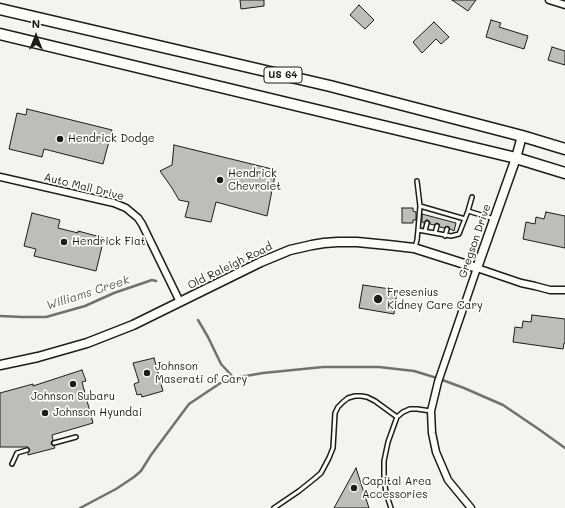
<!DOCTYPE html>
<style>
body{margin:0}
#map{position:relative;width:565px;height:508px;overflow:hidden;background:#f4f3ee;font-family:Mali,sans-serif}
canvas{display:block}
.north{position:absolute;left:16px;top:16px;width:40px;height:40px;-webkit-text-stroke:3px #fdfcf7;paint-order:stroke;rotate:0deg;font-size:11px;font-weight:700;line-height:16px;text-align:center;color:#1c1c1c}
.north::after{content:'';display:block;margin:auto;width:14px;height:18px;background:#1c1c1c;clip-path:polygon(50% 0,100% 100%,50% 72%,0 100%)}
</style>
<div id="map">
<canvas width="565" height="508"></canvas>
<div class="north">N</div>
</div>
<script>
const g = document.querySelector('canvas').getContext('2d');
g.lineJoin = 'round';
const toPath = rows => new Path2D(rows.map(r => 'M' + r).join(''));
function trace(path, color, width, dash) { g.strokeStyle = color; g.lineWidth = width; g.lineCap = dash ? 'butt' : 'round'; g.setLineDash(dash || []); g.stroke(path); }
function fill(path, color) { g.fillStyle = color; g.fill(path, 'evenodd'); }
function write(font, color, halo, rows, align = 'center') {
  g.font = font + ' Mali,sans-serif'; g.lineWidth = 3.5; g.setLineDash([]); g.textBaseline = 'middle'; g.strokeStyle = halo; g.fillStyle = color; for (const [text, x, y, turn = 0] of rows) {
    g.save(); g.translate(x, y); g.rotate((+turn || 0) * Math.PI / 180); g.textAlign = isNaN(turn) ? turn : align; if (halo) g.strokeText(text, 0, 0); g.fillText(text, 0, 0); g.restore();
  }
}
trace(toPath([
 [0,316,22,317,46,317,85,306,114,293,152,280,156,281],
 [198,320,208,337,221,364,234,378],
 [80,508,116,489,134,477,141,471,151,455,189,404,222,382,234,378,263,373,323,367,379,367,414,371,437,378,464,388,503,405,540,430,565,448]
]), '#72716f', 2.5);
const building = toPath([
 [240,0,264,0,264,6,241,9,240,0],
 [452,0,476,0,468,11,452,0],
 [359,5,374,20,365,29,350,15,359,5],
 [491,20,501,23,499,27,528,36,524,49,486,37,491,20],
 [434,22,449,37,441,44,436,39,422,53,413,42,434,22],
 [552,47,565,51,565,65,548,60,552,47],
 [27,109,112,130,103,164,44,149,42,157,9,149,17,113,26,115,27,109],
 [174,145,276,170,267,216,216,202,211,222,185,217,189,202,179,200,172,188,160,171,172,165,174,145],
 [402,208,413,208,413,211,416,212,416,220,413,220,413,223,402,223,402,208],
 [546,212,565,216,565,248,523,239,526,222,535,224,536,217,544,219,546,212],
 [32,213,60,220,58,228,78,233,78,231,104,238,96,271,34,256,36,249,24,246,32,213],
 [422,214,456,223,454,231,450,229,449,227,447,226,444,228,440,227,439,224,437,223,435,224,434,225,430,224,430,222,428,220,426,220,424,223,422,222,422,214],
 [363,285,397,290,394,314,359,308,363,285],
 [532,315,565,319,565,343,564,343,563,349,513,342,515,327,522,328,523,321,531,322,532,315],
 [154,358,163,391,142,397,141,394,137,395,134,384,139,382,133,363,154,358],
 [82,370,86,381,82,382,93,423,52,435,53,440,51,443,52,445,54,446,55,448,28,455,28,453,30,450,28,447,0,447,0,393,33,384,33,386,82,370],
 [356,468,369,508,334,508,356,468]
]);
fill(building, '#bebdba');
trace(building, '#1c1c1c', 1);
const service = toPath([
 [417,181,420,206],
 [468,211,472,197],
 [418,230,420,206,465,219],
 [425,231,427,223],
 [435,233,437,226],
 [445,236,447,229],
 [415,247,417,240,418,230,451,236,459,234,468,211,494,219],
 [54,443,76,437],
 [12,464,17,453,27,450],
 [274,508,299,491,314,479,321,473,329,458,333,448,335,413,338,407,343,402,348,398,355,396,361,396,367,397,375,401,397,417],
 [391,508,386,493,384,478,384,461,388,442,397,417,403,412,410,409,417,409,431,411]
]);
const minor = toPath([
 [549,0,565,5],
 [0,177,114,203,126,208,138,218,142,224,180,302],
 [471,508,448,480,436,452,432,433,431,411,438,382,477,268,521,283,535,286,550,290,565,290]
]);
const tertiary = toPath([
 [0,365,38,357,87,343,133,325,261,262,290,250,312,245,324,243,338,242,357,242,388,245,414,248,477,268,516,158,522,136]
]);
const trunk = toPath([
 [0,9,330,86,522,136,565,149],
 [0,34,516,158,565,173]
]);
trace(service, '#1c1c1c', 6);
trace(minor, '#1c1c1c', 9);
trace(tertiary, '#1c1c1c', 11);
trace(trunk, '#1c1c1c', 13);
trace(service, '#fdfcf7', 3);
trace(minor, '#fdfcf7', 6);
trace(tertiary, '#fdfcf7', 8);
trace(trunk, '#fdfcf7', 10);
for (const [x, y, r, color] of [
 [60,139,4,"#1c1c1c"],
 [220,180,4,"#1c1c1c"],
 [64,242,4,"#1c1c1c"],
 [378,299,5,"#1c1c1c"],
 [147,373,4,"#1c1c1c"],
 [73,384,4,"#1c1c1c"],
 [45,413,4,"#1c1c1c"],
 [354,488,4,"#1c1c1c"]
]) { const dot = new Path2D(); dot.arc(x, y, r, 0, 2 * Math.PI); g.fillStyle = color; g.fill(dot); trace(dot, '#fdfcf7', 1.5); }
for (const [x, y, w] of [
 [283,75,38]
]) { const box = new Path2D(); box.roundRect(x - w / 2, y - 8, w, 16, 3); g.fillStyle = '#fdfcf7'; g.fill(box); trace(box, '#1c1c1c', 1); }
write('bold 10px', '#1c1c1c', null, [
 ["US 64",283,75]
]);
write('11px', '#1c1c1c', '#fdfcf7', [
 ["Hendrick Dodge",68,139],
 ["Hendrick",228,174],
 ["Chevrolet",228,187],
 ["Hendrick Fiat",72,242],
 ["Fresenius",387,293],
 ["Kidney Care Cary",387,306],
 ["Johnson",155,367],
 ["Maserati of Cary",155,380],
 ["Johnson Subaru",73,397,"center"],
 ["Johnson Hyundai",53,413],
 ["Capital Area",362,482],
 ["Accessories",362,495]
], 'left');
write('11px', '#1c1c1c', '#fdfcf7', [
 ["Auto Mall Drive",84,187,14],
 ["Gregson Drive",475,241,-71],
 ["Old Raleigh Road",230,266,-26]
]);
write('italic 12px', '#5c5c5a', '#fdfcf7', [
 ["Williams Creek",88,293,-18]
]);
</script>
